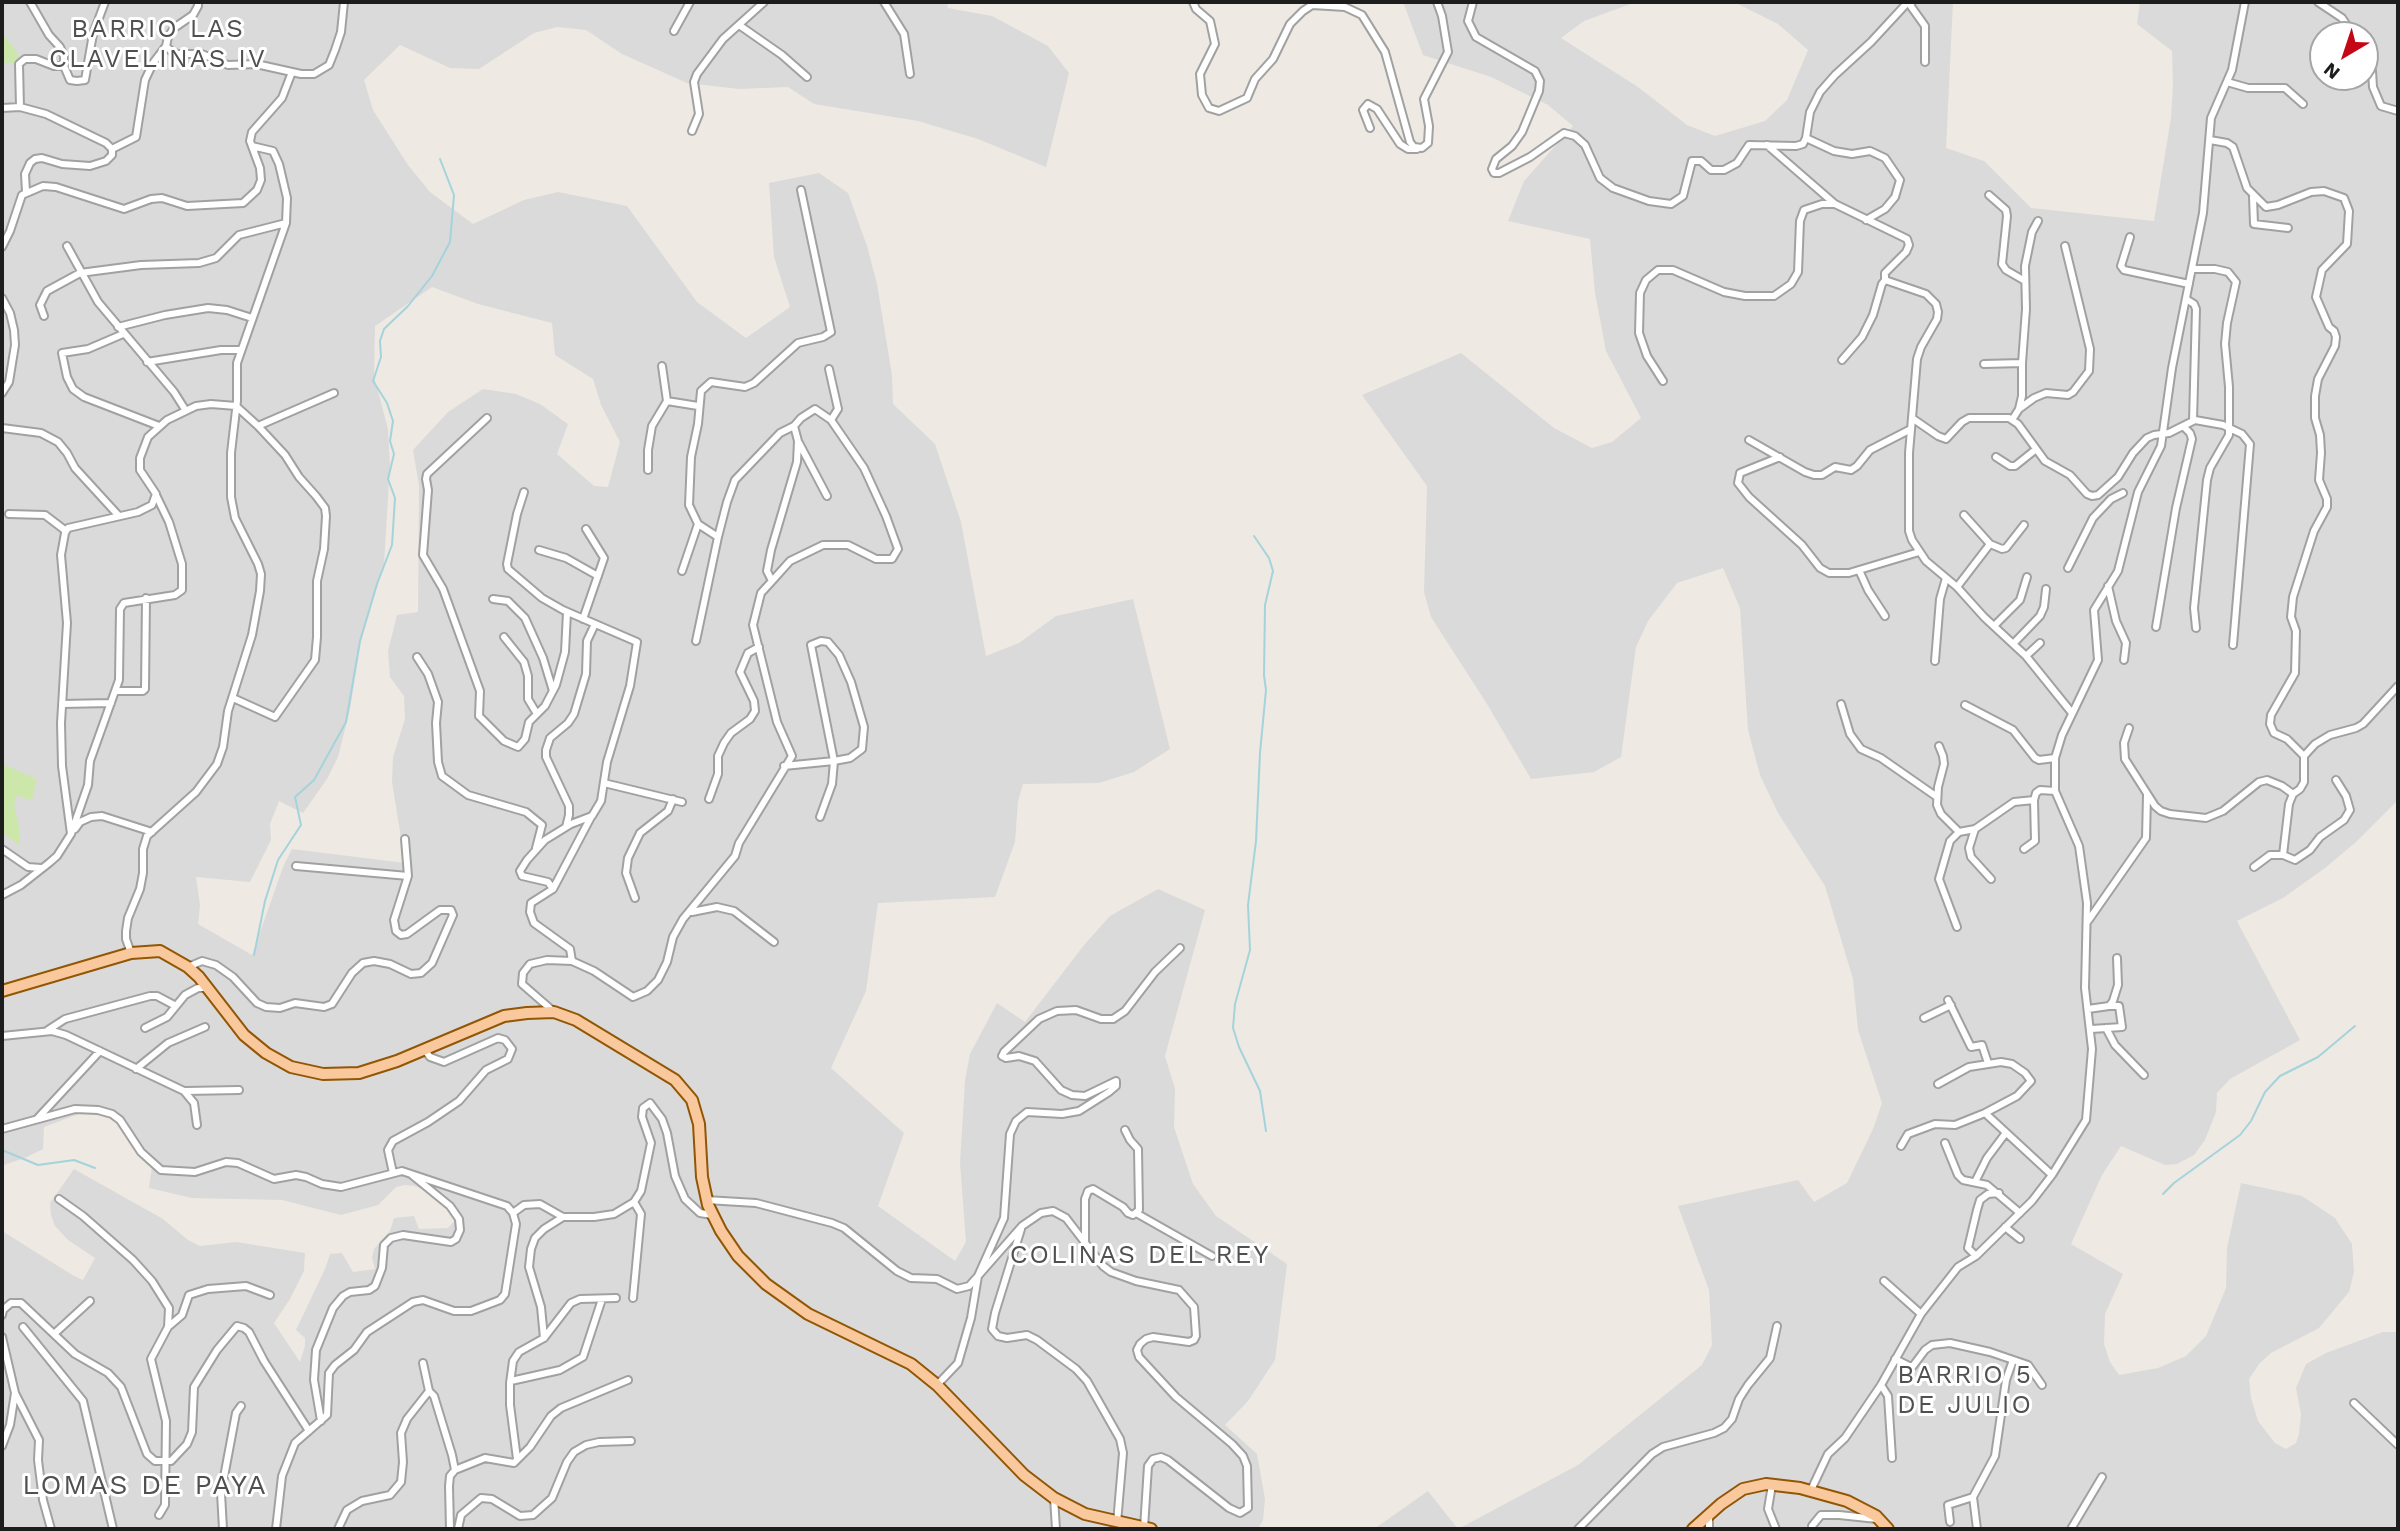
<!DOCTYPE html>
<style>
body{margin:0}
#map{position:relative;width:2400px;height:1531px;overflow:hidden;background:#eee9e3;font-family:"Work Sans",sans-serif}
canvas{display:block}
.frame{position:absolute;inset:0;border:4px solid #1d1d1d;pointer-events:none}
.north{position:absolute;left:2309px;top:21px;width:70px;height:70px;box-sizing:border-box;background:#fff;border:2px solid #a5a5a5;border-radius:50%;rotate:219deg;font-size:19px;font-weight:700;line-height:28px;text-align:center;color:#1d1d1d}
.north::after{content:'';display:block;margin:auto;width:24px;height:32px;background:#c40617;clip-path:polygon(50% 0,100% 100%,50% 72%,0 100%)}
</style>
<div id="map">
<canvas width="2400" height="1531"></canvas>
<div class="frame"></div>
<div class="north">N</div>
</div>
<script>
const g = document.querySelector('canvas').getContext('2d');
g.lineJoin = 'round';
function fill(path, color) { g.fillStyle = color; g.fill(path, 'evenodd'); }
const toPath = rows => new Path2D(rows.map(r => 'M' + r).join(''));
function trace(path, color, width, dash) { g.strokeStyle = color; g.lineWidth = width; g.lineCap = dash ? 'butt' : 'round'; g.setLineDash(dash || []); g.stroke(path); }
function write(font, color, halo, rows, align = 'center') {
  g.font = font + ' "Work Sans",sans-serif'; g.lineWidth = 6; g.setLineDash([]); g.textBaseline = 'middle'; g.strokeStyle = halo; g.fillStyle = color; for (const [text, x, y, turn = 0] of rows) {
    g.save(); g.translate(x, y); g.rotate((+turn || 0) * Math.PI / 180); g.textAlign = isNaN(turn) ? turn : align; if (halo) g.strokeText(text, 0, 0); g.fillText(text, 0, 0); g.restore();
  }
}
fill(toPath([
 [2,2,947,2,948,8,992,16,1048,46,1069,73,1046,167,978,139,918,121,814,104,788,87,739,89,687,83,622,54,586,30,557,27,534,33,479,69,450,68,400,45,364,80,373,110,408,165,430,192,473,224,524,200,558,192,627,206,697,302,746,338,790,307,774,257,769,183,819,173,848,193,867,246,877,284,892,375,893,404,935,444,961,522,986,656,1019,643,1056,616,1133,599,1170,749,1134,772,1099,783,1023,784,1018,801,1015,842,995,897,878,903,866,991,831,1068,904,1133,878,1206,955,1261,966,1242,960,1163,965,1080,970,1054,997,1003,1025,1022,1084,945,1110,916,1158,889,1205,910,1165,1056,1175,1089,1174,1127,1193,1184,1216,1216,1287,1264,1275,1360,1248,1401,1225,1425,1257,1454,1265,1499,1263,1520,1258,1529,2,1529,2,1231,74,1276,83,1280,95,1258,68,1240,55,1226,51,1215,50,1203,74,1169,163,1219,188,1240,200,1246,236,1242,305,1253,304,1271,290,1299,274,1323,300,1362,305,1346,305,1338,296,1330,325,1269,330,1254,342,1253,353,1272,375,1269,372,1258,374,1249,390,1231,394,1218,414,1216,419,1229,448,1228,457,1218,445,1202,433,1194,415,1186,405,1185,396,1187,378,1205,341,1215,282,1200,192,1198,149,1188,152,1166,135,1136,109,1115,87,1111,44,1127,43,1149,27,1157,4,1165,2,1162],
 [432,287,478,304,552,323,555,355,593,379,601,405,620,442,608,487,594,486,557,454,568,424,540,404,516,394,483,389,448,412,413,450,419,486,418,612,397,615,388,651,390,677,404,696,405,719,393,757,392,782,405,863,292,849,283,867,252,955,198,924,200,905,196,877,250,882,271,840,270,824,279,801,303,813,327,779,338,757,350,709,361,641,384,564,390,465,388,429,374,376,375,326],
 [1403,2,1636,2,1584,21,1561,38,1638,87,1687,125,1715,136,1765,121,1787,100,1808,50,1778,24,1738,4,1722,2,1953,2,1946,148,1984,161,2031,208,2154,221,2171,118,2173,85,2172,51,2137,24,2140,2,2398,2,2398,800,2356,842,2325,868,2283,898,2237,921,2300,1040,2230,1079,2217,1093,2216,1112,2205,1140,2194,1155,2177,1164,2165,1165,2121,1146,2102,1175,2071,1244,2123,1274,2105,1314,2104,1344,2110,1362,2119,1375,2158,1368,2186,1356,2206,1336,2226,1288,2227,1248,2241,1183,2302,1196,2335,1218,2352,1244,2354,1272,2349,1292,2319,1328,2271,1353,2259,1364,2249,1379,2251,1398,2258,1421,2275,1443,2286,1449,2296,1443,2299,1434,2301,1414,2296,1388,2306,1364,2326,1353,2383,1332,2398,1332,2398,1529,1374,1529,1428,1491,1458,1529,1578,1465,1702,1365,1712,1345,1709,1290,1678,1206,1798,1180,1814,1202,1847,1183,1873,1129,1882,1103,1858,1030,1853,979,1825,886,1778,813,1760,775,1748,730,1740,608,1723,568,1677,583,1648,621,1636,647,1621,757,1594,772,1531,779,1487,704,1431,617,1424,592,1427,486,1362,395,1461,353,1554,428,1592,448,1612,442,1641,418,1606,351,1595,293,1590,239,1508,221,1524,181,1573,126,1548,105,1491,77,1423,55],
 [2323,35,2365,35,2365,77,2323,77]
]), '#dbdada');
fill(toPath([
 [2,33,17,52,19,64,2,62],
 [2,764,37,779,32,800,16,796,14,805,19,826,20,846,2,832]
]), '#cde7aa');
trace(toPath([
 [1254,536,1269,558,1273,571,1265,605,1264,675,1266,690,1260,753,1256,841,1248,905,1250,950,1235,1004,1233,1028,1239,1047,1260,1091,1266,1131],
 [254,955,265,901,278,860,301,825,295,797,314,780,346,722,360,641,377,584,392,545,395,498,388,479,394,454,390,441,393,421,387,403,373,381,381,357,380,341,384,329,408,306,432,276,450,242,454,195,440,159],
 [2,1150,38,1165,74,1160,95,1168],
 [2163,1194,2174,1183,2240,1135,2251,1121,2265,1092,2280,1076,2318,1057,2355,1026]
]), '#a4d3db', 2);
const minor = toPath([
 [30,2,49,35,60,47,64,56,64,66,70,80,77,81,85,80,93,34,105,2],
 [884,2,904,34,910,74],
 [1193,2,1196,9,1210,21,1215,44,1200,74,1202,95,1209,108,1219,111,1247,98,1255,79,1273,59,1290,24,1303,11,1312,5,1345,7,1362,15,1385,52,1410,142,1414,147,1422,148,1428,143,1429,126,1424,99,1448,52,1442,16,1437,2],
 [1473,2,1468,21,1476,37,1535,71,1540,81,1539,91,1522,132,1512,146,1496,159,1492,169,1494,173,1499,173,1530,157,1564,133,1575,136,1585,145,1600,178,1613,188,1649,201,1671,204,1683,196,1692,161,1701,161,1711,170,1724,170,1737,163,1749,145,1796,146,1803,144,1806,138,1810,112,1820,92,1835,75,1871,42,1908,2],
 [1912,2,1910,5,1925,26,1925,62],
 [2318,2,2342,18,2353,35],
 [739,25,782,55,807,77],
 [674,31,690,2],
 [166,46,171,51,177,54,202,54,228,65,256,64,301,74,314,74,329,65,335,50,341,32,344,2],
 [2365,55,2372,71,2373,87,2381,106,2398,111],
 [2227,82,2248,88,2285,88,2303,104],
 [20,107,19,64,25,59,36,59,54,66,64,66],
 [2,108,20,107,46,114,106,143,112,149],
 [1370,128,1363,110,1368,104,1377,109,1400,144,1408,149,1417,149],
 [692,131,699,114,694,82,697,74,723,39,764,2],
 [1806,138,1834,151,1852,154,1870,151,1885,158,1900,180,1895,197,1885,209,1866,220],
 [2210,140,2227,143,2233,147,2247,188,2266,207,2278,205,2311,192,2324,191,2344,198,2349,211,2347,244,2322,270,2316,297,2329,327,2334,331,2336,337,2335,346,2318,379,2315,396,2315,418,2320,435,2321,453,2319,480,2327,499,2327,507,2314,531,2293,597,2291,617,2296,631,2295,673,2271,715,2270,724,2274,733,2287,739,2304,756,2304,782,2300,789,2293,794,2289,804,2283,855,2270,855,2254,867],
 [1767,145,1835,204,1907,239,1909,245,1906,252,1885,273,1885,280,1926,294,1936,304,1938,312,1937,319,1921,347,1917,359,1909,453,1909,531,1912,540,1926,561,1957,587,1984,617,2026,656,2072,713],
 [26,192,25,174,30,163,35,159,42,158,62,164,90,166,106,161,112,155,112,149,136,137,145,80,153,63,166,46,168,37,174,28,193,15,198,6,198,2],
 [1989,195,2006,210,2007,216,2002,264,2006,270,2025,281],
 [2253,197,2254,224,2288,228],
 [2130,237,2121,266,2124,270,2189,284],
 [67,246,98,302,174,392,186,411],
 [2,247,10,231,22,195,43,186,56,187,124,209,151,199,162,198,187,206,243,203,257,190,261,180,260,168,250,141,252,132,282,98,292,72],
 [2193,269,2215,269,2228,272,2236,282,2227,323,2225,344,2229,387,2229,435,2210,468,2207,480,2194,608,2196,628],
 [2,298,10,313,14,330,15,345,9,382,2,393],
 [2186,299,2194,304,2196,309,2193,421],
 [44,316,40,305,47,291,80,273,141,265,199,263,216,258,239,235,286,223],
 [118,327,165,315,208,308,227,310,252,318],
 [123,334,88,349,62,353,67,377,73,389,84,397,159,426],
 [1842,360,1862,337,1873,315,1882,284,1885,280],
 [147,362,221,350,241,350],
 [1984,364,2022,363],
 [829,369,838,409,831,420],
 [1663,381,1647,356,1639,333,1640,293,1646,280,1658,270,1673,270,1724,292,1745,296,1774,296,1791,284,1798,272,1800,221,1804,210,1822,204,1835,204],
 [667,401,698,406],
 [2019,409,2034,398,2046,393,2068,395,2073,392,2089,371,2090,349,2065,246],
 [487,418,427,474,426,479,428,490,423,555,443,589,480,691,479,716,504,741,518,747,525,739,529,722,545,706,556,685,565,652,567,612],
 [1912,418,1938,436,1946,439,1962,422,1969,418,2009,418,2018,424,2045,461,2070,475,2087,494,2092,496,2098,495,2118,477,2133,453,2147,438,2154,435,2169,433,2195,420,2223,425,2242,434,2250,444,2233,645],
 [2012,420,2019,409,2022,396,2022,363,2026,309,2025,266,2032,232,2038,221],
 [258,426,334,393],
 [794,426,780,433,735,480,727,502,718,537,698,524,689,505,691,457,698,424,701,391,711,382,745,387,754,383,798,343,823,337,831,332,801,190],
 [2,428,41,433,58,442,67,453,75,468,118,515],
 [1749,440,1805,472,1814,475,1822,475,1835,467,1851,470,1857,466,1870,450,1911,429],
 [799,443,827,496],
 [1780,457,1740,473,1738,483,1749,497,1802,545,1820,568,1829,573,1849,573,1919,552],
 [1996,457,2010,466,2015,466,2035,450],
 [648,470,648,450,652,426,667,401,662,366],
 [524,492,517,514,507,564,508,569,542,598,563,610,637,642,630,686,607,762,601,801,592,816,571,824,545,840,527,860,520,871,522,876,548,882,553,889,531,903,530,912,534,923,570,949,572,961],
 [9,514,45,515,66,531],
 [1964,515,1990,544,2002,549,2006,548,2024,525],
 [539,550,566,558,598,576],
 [2068,568,2093,518,2111,499,2123,493],
 [1859,570,1868,590,1885,616],
 [682,571,698,524],
 [2108,586,2116,621,2126,643,2124,660],
 [1957,587,1990,544],
 [493,599,508,601,525,618,543,658,553,691],
 [583,619,604,558,586,529],
 [1994,626,2020,600,2027,577],
 [2156,627,2176,508,2192,439,2190,433,2183,426],
 [504,637,524,662,528,676,528,699,537,714],
 [696,641,718,537],
 [2013,644,2040,616,2044,607,2046,589],
 [2026,656,2040,643],
 [417,657,428,674,438,702,436,723,438,762,442,776,468,795,526,812,542,825,536,848],
 [1935,661,1940,599,1946,578],
 [116,691,143,691,145,689,146,598],
 [62,704,111,703],
 [1841,704,1850,734,1861,749,1881,758,1937,797],
 [1965,705,2013,730,2035,758,2039,760,2055,758],
 [2129,728,2124,743,2125,759,2155,806,2161,811,2170,814,2206,818,2223,811,2259,782,2267,780,2282,786,2293,794],
 [1939,746,1943,756,1944,764,1938,787,1937,805,1941,814,1959,832,1975,829,2014,802,2034,800,2036,793,2040,790,2055,791],
 [2304,756,2315,744,2330,735,2356,728,2363,724,2398,686],
 [784,766,834,761,850,758,862,749,864,727,851,682,839,655,828,642,821,641,811,645,834,761,832,784,820,817],
 [604,783,682,802],
 [709,799,718,774,718,756,724,743,731,733,750,719,755,711,754,701,740,672,748,653,759,647],
 [566,827,569,815,569,806,546,757,546,750,550,738,568,723,574,714,586,674,587,641,595,624],
 [75,829,80,822,91,817,102,816,152,832],
 [1975,829,1969,848,1971,857,1991,879],
 [71,834,62,766,61,723,67,623,61,555,65,533,68,528,138,512,152,505,156,494,140,470,140,458,148,437,167,420,196,406,211,404,236,406,258,426,285,455,299,477,316,496,325,508,326,516,324,549,317,581,317,637,315,660,275,717,233,698],
 [2,849,28,867,41,868],
 [2024,849,2035,841,2034,800],
 [2283,855,2295,860,2310,850,2320,837,2344,820,2350,810,2346,796,2336,780],
 [296,866,408,876],
 [553,889,591,817],
 [2,895,21,885,49,863,57,856,71,834,88,785,90,761,119,680,120,609,124,603,175,595,182,590,182,564,169,522,156,495],
 [635,898,626,873,628,858,640,833,668,811,673,799],
 [692,912,717,907,734,911,774,942],
 [2088,921,2146,838,2147,795],
 [1957,927,1939,879,1950,841,1959,832],
 [131,953,126,939,126,931,128,918,140,889,143,873,143,849,147,836,196,792,217,764,223,747,228,711,252,635,260,591,261,574,258,564,235,518,231,497,231,453,237,401,237,363,286,223,287,198,279,164,273,151,252,146],
 [188,967,202,961,216,965,233,977,257,1003,266,1007,280,1008,295,1003,324,1007,332,1004,352,973,363,963,374,961,390,964,411,974,421,973,432,963,453,915,451,910,440,910,407,934,401,935,396,931,394,920,408,876,405,839],
 [1948,1000,1971,1047,1982,1045,1988,1063],
 [2088,1009,2109,1006,2113,1001,2118,985,2117,958],
 [553,1011,522,984,523,973,530,964,547,960,572,961,594,971,633,997,647,991,658,980,667,962,673,937,683,919,735,856,739,843,792,756,777,722,753,625,761,593,772,581,790,561,823,545,848,545,876,559,892,559,898,549,886,516,864,468,831,420,815,409,801,418,794,426,798,441,797,462,771,550,767,571,772,581],
 [1924,1018,1951,1005],
 [145,1028,167,1017,185,995,198,988,206,988],
 [2106,1028,2115,1045,2144,1075],
 [2091,1029,2122,1027,2119,1006,2109,1006],
 [48,1030,65,1019,150,996,157,996,174,1005],
 [2,1036,52,1031,66,1035,184,1091,194,1103,197,1125],
 [136,1069,168,1043,205,1027],
 [186,1091,239,1090],
 [1985,1113,2052,1175],
 [37,1119,100,1051],
 [2,1129,75,1109,98,1110,112,1114,120,1120,141,1152,161,1170,195,1172,226,1162,238,1163,274,1179,296,1175,306,1177,322,1184,341,1187,402,1171,507,1206,513,1213,516,1224,505,1294,500,1300,471,1311,454,1311,423,1300,413,1302,367,1332,354,1350,335,1365,329,1373,327,1415,295,1443,282,1476,276,1529],
 [1945,1143,1958,1175,1963,1180,1987,1185,2020,1213],
 [1901,1146,1908,1134,1935,1124,1955,1125,1985,1113,2017,1096,2031,1081,2025,1073,2012,1064,2001,1062,1969,1067,1938,1084],
 [393,1173,388,1150,393,1141,428,1122,459,1101,486,1070,508,1059,512,1049,505,1040,498,1038,444,1062,430,1057,424,1049],
 [1975,1182,1987,1158,2005,1134],
 [59,1199,83,1216,133,1260,152,1281,169,1308,168,1327,151,1359,166,1421,165,1505,159,1515],
 [706,1200,756,1203,832,1223,844,1228,897,1271,911,1278,937,1279,957,1289,969,1286,978,1276,1004,1218,1010,1134,1016,1121,1027,1112,1062,1114,1079,1111,1109,1092,1116,1086,1116,1081,1085,1096,1072,1095,1061,1090,1035,1061,1019,1056,1006,1058,1002,1056,1004,1052,1039,1019,1057,1011,1076,1010,1101,1019,1113,1019,1125,1011,1155,972,1180,948],
 [513,1213,524,1205,540,1204,563,1217,594,1217,614,1214,634,1202,641,1191,651,1143,642,1117,643,1108,650,1103,662,1119,667,1133,675,1176,685,1199,700,1213,712,1215],
 [1136,1213,1212,1256],
 [2005,1227,2020,1239],
 [1021,1229,995,1313,992,1329,998,1336,1007,1338,1027,1335,1037,1340,1076,1369,1087,1381,1120,1439,1123,1453,1117,1523],
 [1085,1240,1085,1199,1088,1191,1093,1189,1123,1207,1128,1213,1133,1215,1139,1210,1138,1149,1130,1140,1125,1130],
 [1976,1256,1968,1248,1977,1210,1980,1200,1988,1194,1999,1193],
 [1884,1281,1921,1314],
 [633,1298,641,1214,634,1202],
 [2,1315,3,1310,11,1303,21,1303,75,1354,108,1373,121,1387,147,1454,155,1461,171,1461,187,1444,192,1432,194,1387,217,1350,237,1326,244,1328,249,1332,264,1361,309,1431],
 [23,1327,83,1401,113,1529],
 [168,1327,182,1315,189,1295,208,1289,246,1286,270,1295],
 [54,1334,90,1301],
 [2,1337,15,1393,39,1440,38,1460,43,1500,51,1529],
 [544,1338,541,1307,529,1267,531,1249,535,1238,544,1229,563,1217],
 [1895,1359,1909,1366,1913,1366,1925,1350,1932,1345,1950,1343,1990,1352,2028,1365,2042,1385],
 [423,1363,429,1391,434,1396,452,1455,455,1470],
 [511,1381,560,1370,583,1357,602,1299],
 [937,1385,958,1363,971,1318,978,1276,1022,1226,1041,1213,1053,1211,1066,1218,1103,1266,1111,1272,1136,1281,1179,1290,1194,1307,1196,1336,1194,1340,1189,1342,1153,1337,1146,1339,1140,1344,1137,1350,1139,1357,1176,1397,1232,1444,1243,1456,1247,1466,1248,1508,1240,1513,1229,1508,1168,1460,1161,1457,1153,1459,1148,1466,1144,1528],
 [1881,1385,1888,1396,1892,1458],
 [2354,1403,2398,1445],
 [321,1421,314,1380,316,1350,333,1308,343,1296,350,1292,369,1290,375,1286,382,1268,384,1245,391,1238,403,1235,451,1242,456,1239,460,1230,459,1219,450,1206,412,1175],
 [2,1446,10,1425,15,1393],
 [517,1459,510,1405,510,1383,513,1361,519,1352,544,1338,571,1303,580,1299,616,1298],
 [1772,1485,1768,1509,1776,1529],
 [1811,1490,1828,1454,1845,1438,1881,1385,1921,1314,1958,1267,1976,1256,2032,1201,2052,1175,2086,1120,2092,1049,2085,988,2087,903,2079,846,2055,791,2055,758,2062,735,2098,660,2094,610,2118,571,2138,492,2161,446,2172,368,2203,213,2211,118,2232,70,2245,2],
 [1054,1498,1056,1529],
 [1709,1517,1709,1529],
 [1950,1522,1948,1505,1973,1497],
 [223,1529,221,1493,236,1413,241,1406],
 [338,1529,347,1510,362,1501,390,1495,401,1482,403,1462,401,1433,407,1419,429,1391],
 [450,1529,449,1486,450,1476,455,1470,485,1458,514,1463,530,1447,551,1416,561,1408,628,1380],
 [458,1529,461,1515,481,1498,492,1499,520,1516,533,1515,552,1498,567,1462,574,1452,586,1445,599,1442,631,1441],
 [1578,1529,1652,1454,1663,1447,1714,1433,1724,1428,1732,1419,1739,1399,1748,1385,1770,1358,1777,1326],
 [1812,1529,1812,1526,1821,1515,1839,1515,1877,1519],
 [1977,1529,1973,1497,1995,1456,2006,1380,2013,1360],
 [2071,1529,2102,1477]
]);
const primary = toPath([
 [2,991,131,953,160,951,188,967,199,977,244,1035,266,1053,291,1067,323,1074,359,1073,397,1061,504,1016,527,1013,554,1012,576,1020,675,1080,692,1100,699,1124,702,1177,708,1205,721,1231,738,1256,766,1284,808,1314,911,1364,937,1385,1024,1475,1054,1498,1085,1514,1151,1529],
 [1693,1529,1721,1504,1743,1489,1766,1484,1800,1488,1847,1501,1876,1516,1888,1529]
]);
trace(minor, '#a1a1a1', 10);
trace(primary, '#925604', 14);
trace(minor, '#fff', 6);
trace(primary, '#f9c99d', 10);
g.letterSpacing = '2px';
write('26px', '#505050', '#fff', [
 ["BARRIO LAS",158,29],
 ["CLAVELINAS IV",158,59],
 ["COLINAS DEL REY",1140,1255],
 ["BARRIO 5",1965,1375],
 ["DE JULIO",1965,1405]
]);
g.letterSpacing = '0px';
g.letterSpacing = '2px';
write('28px', '#505050', '#fff', [
 ["LOMAS DE PAYA",145,1486]
]);
g.letterSpacing = '0px';
</script>
